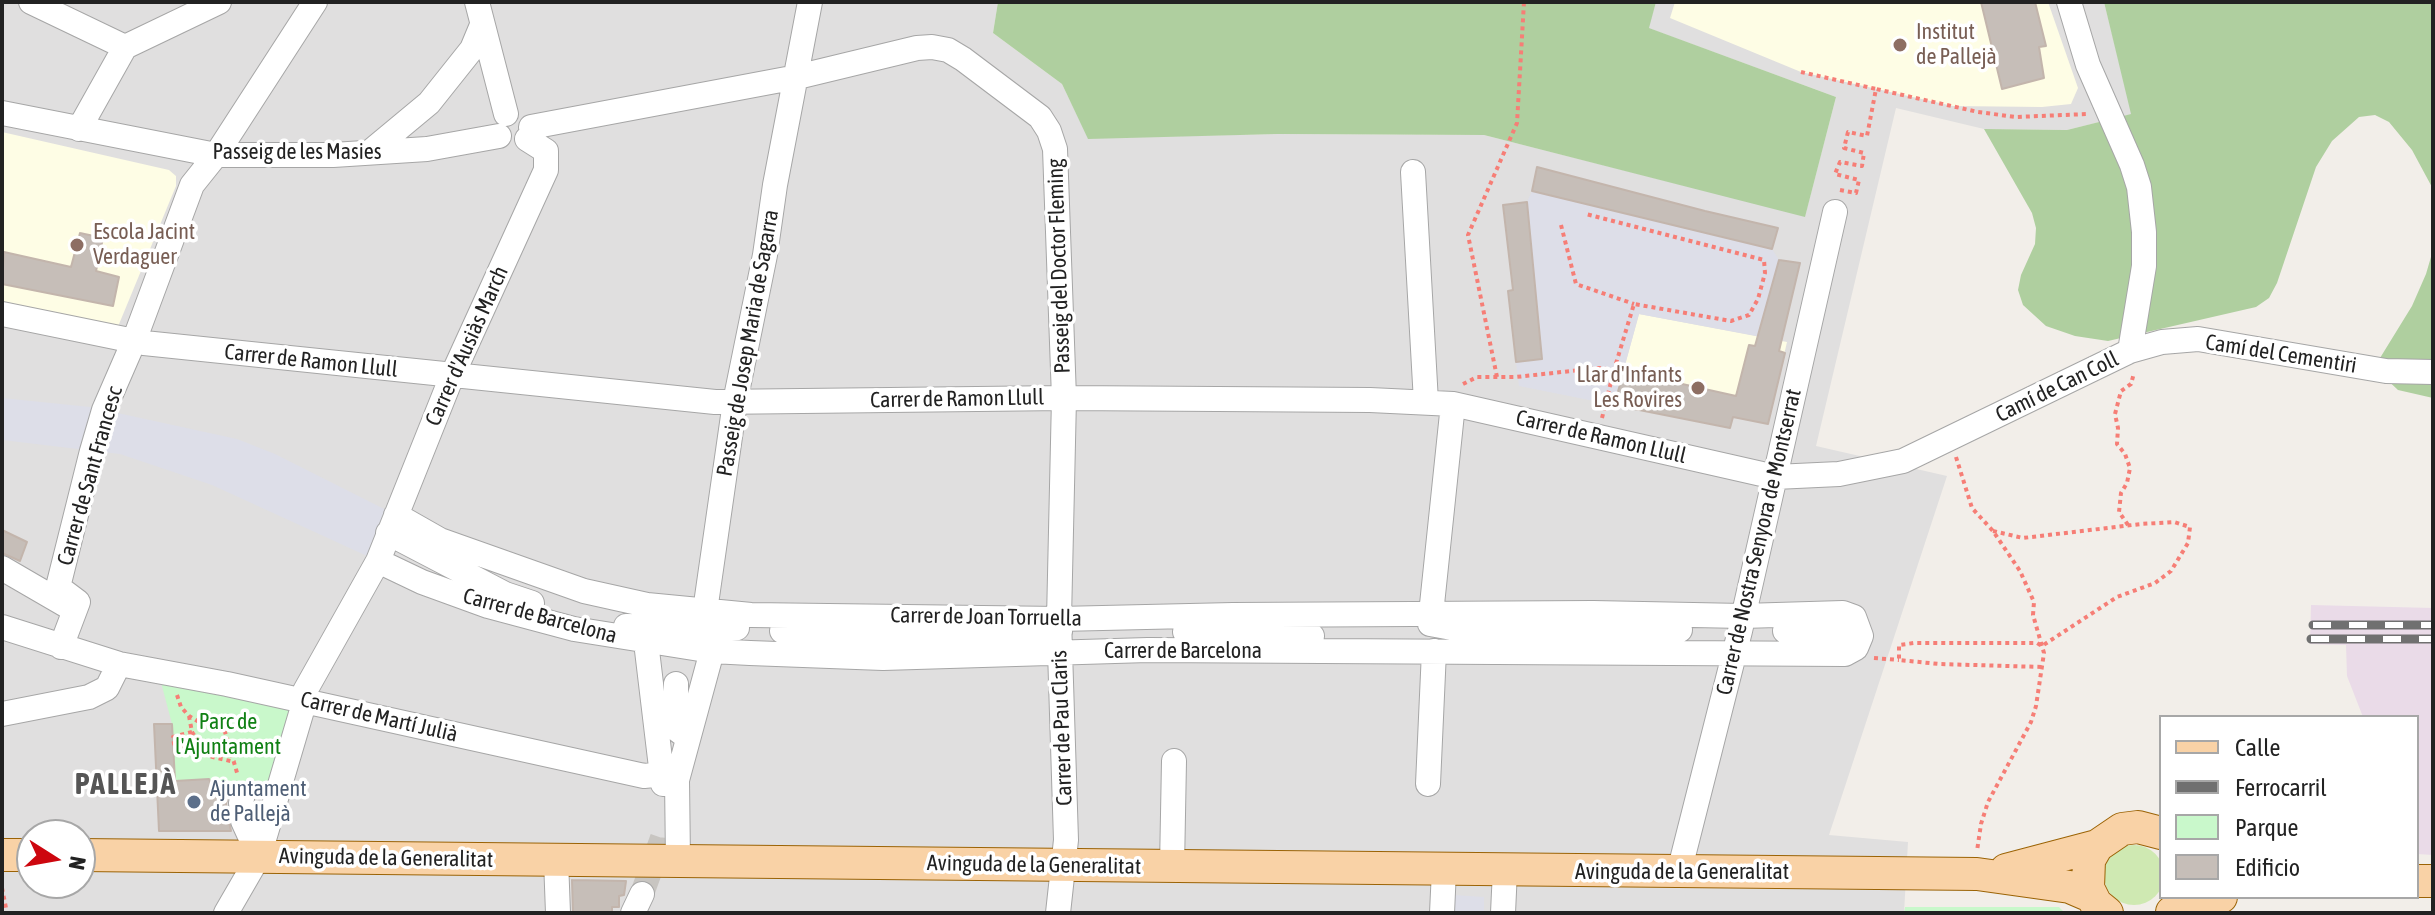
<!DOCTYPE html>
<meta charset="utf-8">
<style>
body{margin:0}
#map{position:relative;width:2435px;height:915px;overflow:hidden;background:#f2eee9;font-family:"Asap Condensed",sans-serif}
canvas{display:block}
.frame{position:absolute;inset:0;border:4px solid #222;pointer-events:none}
.legend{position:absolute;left:2159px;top:715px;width:260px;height:184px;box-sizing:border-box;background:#fff;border:2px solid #a7a7a7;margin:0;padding:10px 14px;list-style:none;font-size:24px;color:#222}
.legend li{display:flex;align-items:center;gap:16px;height:40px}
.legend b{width:40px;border:2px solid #a7a7a7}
.north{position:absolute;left:16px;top:819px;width:80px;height:80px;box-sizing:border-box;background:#fff;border:2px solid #a7a7a7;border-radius:50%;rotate:101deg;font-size:22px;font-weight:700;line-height:32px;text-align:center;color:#222}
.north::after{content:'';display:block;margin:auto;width:28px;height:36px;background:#cd070f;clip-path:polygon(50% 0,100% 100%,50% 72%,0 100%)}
</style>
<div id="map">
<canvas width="2435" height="915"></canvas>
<div class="frame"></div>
<ul class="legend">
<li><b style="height:10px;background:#f9d2a6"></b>Calle</li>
<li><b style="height:10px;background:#707070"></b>Ferrocarril</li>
<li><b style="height:22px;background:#c9f8cb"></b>Parque</li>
<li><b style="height:22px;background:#c6beb8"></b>Edificio</li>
</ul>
<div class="north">N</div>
</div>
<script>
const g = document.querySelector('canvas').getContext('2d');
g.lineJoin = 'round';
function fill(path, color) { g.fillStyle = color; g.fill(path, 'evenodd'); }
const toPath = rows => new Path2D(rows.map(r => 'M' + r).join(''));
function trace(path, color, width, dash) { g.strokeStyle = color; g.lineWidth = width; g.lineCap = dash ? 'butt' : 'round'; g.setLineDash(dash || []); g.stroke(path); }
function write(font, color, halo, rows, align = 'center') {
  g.font = font + ' "Asap Condensed",sans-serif'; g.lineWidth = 7; g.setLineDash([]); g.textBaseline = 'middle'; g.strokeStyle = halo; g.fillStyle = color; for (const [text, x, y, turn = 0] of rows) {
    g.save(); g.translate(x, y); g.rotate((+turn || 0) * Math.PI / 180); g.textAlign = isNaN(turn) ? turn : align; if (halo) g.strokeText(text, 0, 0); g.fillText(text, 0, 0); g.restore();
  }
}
fill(toPath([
 [2,2,998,2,993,33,1062,84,1088,138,1278,134,1484,135,1805,216,1836,97,1648,28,1656,2,2104,2,2132,114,2067,130,1984,129,1896,108,1816,446,1947,476,1829,835,1908,842,1904,913,2,913],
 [32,835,80,835,80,883,32,883]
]), '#e0dfdf');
fill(toPath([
 [2311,605,2433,608,2433,855,2417,854,2417,717,2363,717,2347,676,2346,645,2310,644]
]), '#eadbe8');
fill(toPath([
 [1675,2,2048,2,2078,88,2071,104,2042,107,1953,106,1801,72,1670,18],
 [2,132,169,170,176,176,176,186,117,329,2,303],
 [1639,314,1787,342,1768,424,1733,417,1730,428,1614,405]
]), '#fefde5');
fill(toPath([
 '2104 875a30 30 0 1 1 60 0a30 30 0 1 1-60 0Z'
]), '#cfe9b2');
fill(toPath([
 [998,2,1656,2,1649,28,1836,97,1805,217,1484,135,1278,134,1088,139,1062,84,993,33],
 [2104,2,2433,2,2433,189,2412,150,2389,122,2375,115,2359,117,2332,141,2316,167,2277,283,2269,298,2256,307,2108,341,2075,336,2046,326,2023,305,2018,290,2021,275,2035,244,2036,228,2032,213,1984,129,2067,130,2131,114],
 [2433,250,2433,398,2398,390,2380,373,2380,358,2412,306,2426,274]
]), '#afcf9f');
fill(toPath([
 [158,671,305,700,281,785,245,782,230,788,176,791,172,724],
 [1905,907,2059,907,2065,913,1904,913]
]), '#c9f8cb');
fill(toPath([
 [1532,191,1772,249,1779,260,1757,336,1639,314,1614,405,1519,386,1516,362,1542,358,1527,202],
 [2,398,90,407,237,439,275,454,396,515,378,561,212,485,120,454,2,440],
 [1454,895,1484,897,1484,913,1454,913]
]), '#dddee8');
const building = toPath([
 [1981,2,2035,2,2046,46,2039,47,2044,78,2002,89,1981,2],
 [1537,167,1705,211,1778,228,1772,249,1532,191,1537,167],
 [1527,202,1542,359,1516,362,1508,291,1513,290,1503,205,1527,202],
 [80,233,103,238,96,271,119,277,113,306,2,284,4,252,71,267,80,233],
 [1779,260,1800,263,1779,351,1785,353,1768,424,1733,417,1730,428,1614,405,1624,371,1736,396,1749,345,1755,346,1779,260],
 [2,530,27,542,20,561,2,553,2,530],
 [154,724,172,724,175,781,209,779,213,787,230,788,226,804,231,831,159,831,154,724],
 [572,880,626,881,624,895,619,896,619,907,612,907,612,913,573,913,572,880]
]);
fill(building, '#c6beb8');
trace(building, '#c3b5ac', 2);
trace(toPath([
 [642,894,662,838,663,826]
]), '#c8c5c1', 24, [24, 12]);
const minor = toPath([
 [31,2,125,47],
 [477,2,506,114],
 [2069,2,2088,65,2132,165,2139,187,2144,232,2144,266,2130,351],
 [2,113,216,155,333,155,427,149,499,136],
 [531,127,797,77,917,48,932,47,948,50,963,59,1040,117,1049,131,1055,149,1064,398,1059,619,1066,840,1058,913],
 [79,129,125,47,219,2],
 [370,152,429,103,472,49,482,25],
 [1413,172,1426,402],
 [2,314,144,343,715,402,1064,398,1370,400,1453,404,1775,477,1839,474,1903,461,2130,351,2162,342,2198,339,2386,371,2433,372],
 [388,533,505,594,532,603],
 [378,561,422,582,488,606,574,629,712,651,750,653,883,658,1148,650,1845,654,1856,648,1861,636,1854,617,1843,613,1743,616,1593,613,1233,615,1059,619,751,615,647,605,584,591,440,540,396,515],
 [2,568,69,607],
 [705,611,735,402,765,255,775,185,810,2],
 [1431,614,1453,404],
 [1430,624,1501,637],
 [626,626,737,628],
 [2,627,119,664,227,684,644,776,654,775,663,769],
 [782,631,966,638,1060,632],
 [1785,631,1850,631],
 [1185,632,1312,636],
 [1493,638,1553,632,1680,630],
 [646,642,663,784],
 [61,647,78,602,58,587,92,451,104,410,134,341,192,185,216,155,315,2],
 [676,684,676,729,688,738],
 [2,714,89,697,107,688,119,664],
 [1428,784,1434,651],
 [243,794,241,803,243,821,259,856],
 [556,860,558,913],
 [678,861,677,780,712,651],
 [1172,867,1174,761],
 [1679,872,1740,631,1835,212],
 [226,913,259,856,305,700,305,691,378,561,452,376,546,170,546,151,527,139],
 [633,913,642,894],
 [1442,913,1444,870],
 [1503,913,1505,870]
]);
const major = toPath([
 [2,855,32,855],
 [80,855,1977,874,2070,887,2091,896],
 [2006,870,2097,846],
 [2417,881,2433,881],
 [2172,912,2221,897],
 [2107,913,2096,904,2088,888,2089,860,2097,846,2122,829,2138,827,2161,833]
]);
trace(minor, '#a6a6a6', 26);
trace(major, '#9b6305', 34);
trace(toPath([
 [1801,72,1876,89],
 [1840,190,1856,193,1859,180,1835,174,1840,162,1862,166,1864,153,1844,148,1848,132,1867,136,1876,89,1978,112,2016,117,2088,114],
 [1561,225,1576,284,1634,304],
 [1497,377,1468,235,1517,123,1524,2],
 [1463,384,1477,377,1516,377,1599,368,1614,370,1634,304,1731,321,1749,315,1758,299,1765,273,1764,260,1586,214],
 [1602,418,1614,370],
 [1956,457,1972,508,1993,531,2020,571,2034,602,2033,615,2044,653,2036,706,2031,722,1988,802,1981,824,1977,851],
 [2128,525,2119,512,2121,493,2127,483,2130,468,2125,454,2117,444,2118,428,2115,414,2121,391,2131,384,2134,373],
 [1993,531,2023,538,2141,524,2174,522,2190,527,2188,543,2171,571,2155,583,2117,597,2042,646,2037,643,1914,643,1899,645,1899,660,1939,664,2043,667],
 [1874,658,1899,660],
 [177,695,181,707,189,716,199,722,208,721,225,732,238,776],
 [189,716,192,732,208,756,235,762],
 [192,732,173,737,174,744,187,746,196,739],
 [2,888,7,913]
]), '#f67e76', 4, [4, 4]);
trace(minor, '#fff', 24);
trace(major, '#f9d2a6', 32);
const rail = toPath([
 [2313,625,2433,625],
 [2311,639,2433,639]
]);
trace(rail, '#707070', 9);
trace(rail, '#fff', 6, [18]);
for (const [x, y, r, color] of [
 [1900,45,8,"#8d6e63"],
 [77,245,8,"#8d6e63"],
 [1698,388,8,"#8d6e63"],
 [194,802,8,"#5c6f8a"]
]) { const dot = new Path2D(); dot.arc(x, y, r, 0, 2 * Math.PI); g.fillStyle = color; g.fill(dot); trace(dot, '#fff', 3); }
write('22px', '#785e54', '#fff', [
 ["Institut",1916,32],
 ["de Pallejà",1916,57],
 ["Escola Jacint",93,232],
 ["Verdaguer",93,257],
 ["Llar d'Infants",1682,375,"right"],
 ["Les Rovires",1682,400,"right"]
], 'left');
write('22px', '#222', '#fff', [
 ["Passeig de les Masies",297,152],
 ["Passeig del Doctor Fleming",1059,266,-92],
 ["Passeig de Josep Maria de Sagarra",748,343,-80],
 ["Carrer d'Ausiàs March",467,346,-66],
 ["Camí del Cementiri",2281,354,9],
 ["Carrer de Ramon Llull",311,361,6],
 ["Camí de Can Coll",2057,387,-26],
 ["Carrer de Ramon Llull",957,399,-1],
 ["Carrer de Ramon Llull",1601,437,13],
 ["Carrer de Sant Francesc",90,476,-74],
 ["Carrer de Nostra Senyora de Montserrat",1759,542,-77],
 ["Carrer de Barcelona",540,616,15],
 ["Carrer de Joan Torruella",986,617,1],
 ["Carrer de Barcelona",1183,651],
 ["Carrer de Martí Julià",379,717,13],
 ["Carrer de Pau Claris",1062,728,-92],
 ["Avinguda de la Generalitat",386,858,1],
 ["Avinguda de la Generalitat",1034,865,1],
 ["Avinguda de la Generalitat",1682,872]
]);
write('22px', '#108014', '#fff', [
 ["Parc de",228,722],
 ["l'Ajuntament",228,747]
]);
write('22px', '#4e5e75', '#fff', [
 ["Ajuntament",210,789],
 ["de Pallejà",210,814]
], 'left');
g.letterSpacing = '2px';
write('bold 30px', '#555', '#fff', [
 ["PALLEJÀ",126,785]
]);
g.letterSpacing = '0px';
</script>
